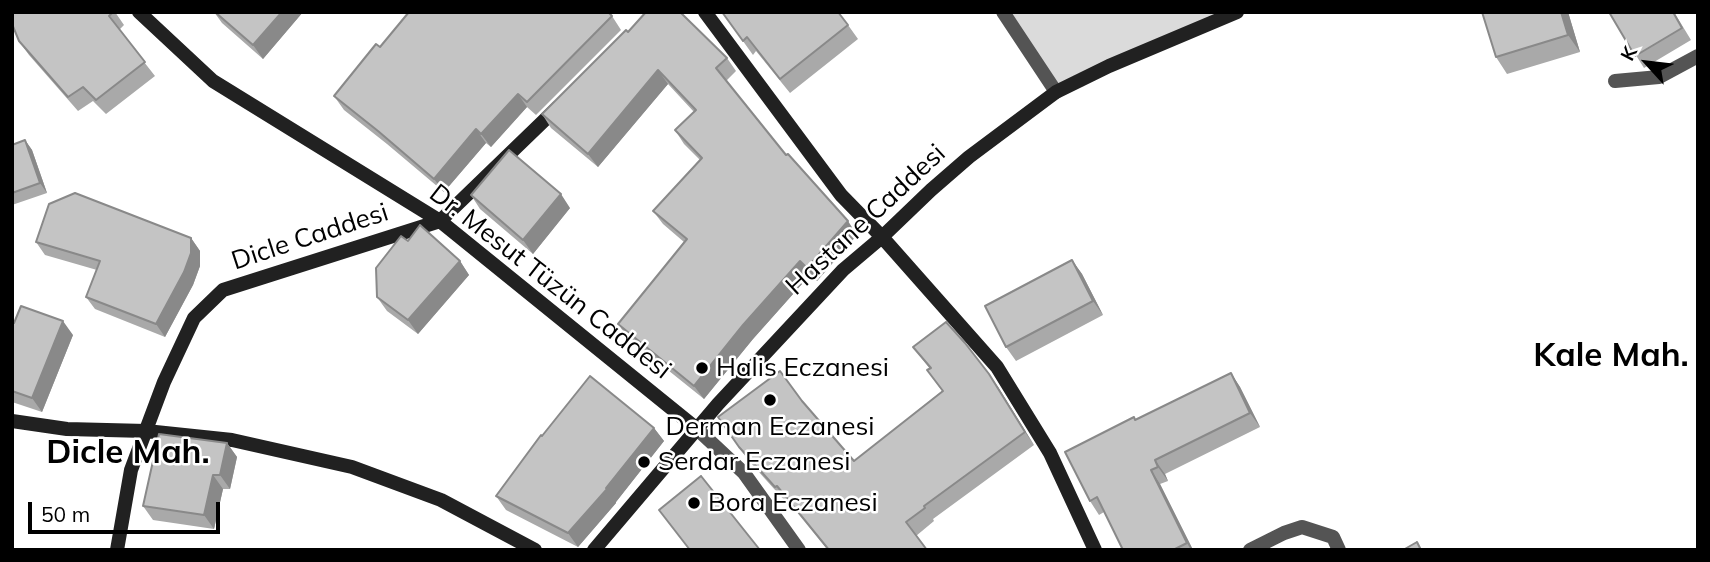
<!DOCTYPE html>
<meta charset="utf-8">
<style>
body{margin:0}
#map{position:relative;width:1710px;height:562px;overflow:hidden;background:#fff;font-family:Mulish,sans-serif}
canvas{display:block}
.frame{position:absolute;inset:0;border:14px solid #000;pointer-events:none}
.north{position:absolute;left:1612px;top:28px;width:70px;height:70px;-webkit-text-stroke:5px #fff;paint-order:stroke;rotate:297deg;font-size:19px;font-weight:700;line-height:28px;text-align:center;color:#000}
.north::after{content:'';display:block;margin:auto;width:24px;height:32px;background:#000;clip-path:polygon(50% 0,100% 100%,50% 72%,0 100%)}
.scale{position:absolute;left:28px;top:502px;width:192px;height:32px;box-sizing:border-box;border:4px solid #000;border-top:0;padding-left:9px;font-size:21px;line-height:24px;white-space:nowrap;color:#000;-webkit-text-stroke:5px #fff;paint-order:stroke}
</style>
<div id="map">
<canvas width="1710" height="562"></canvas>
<div class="frame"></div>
<div class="north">K</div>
<div class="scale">50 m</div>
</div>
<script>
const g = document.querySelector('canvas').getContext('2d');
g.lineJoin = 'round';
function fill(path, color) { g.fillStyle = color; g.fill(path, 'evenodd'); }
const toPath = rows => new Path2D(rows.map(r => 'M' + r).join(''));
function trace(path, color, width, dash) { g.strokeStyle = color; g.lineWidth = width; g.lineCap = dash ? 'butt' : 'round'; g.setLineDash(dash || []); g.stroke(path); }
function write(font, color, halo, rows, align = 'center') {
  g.font = font + ' Mulish,sans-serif'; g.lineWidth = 5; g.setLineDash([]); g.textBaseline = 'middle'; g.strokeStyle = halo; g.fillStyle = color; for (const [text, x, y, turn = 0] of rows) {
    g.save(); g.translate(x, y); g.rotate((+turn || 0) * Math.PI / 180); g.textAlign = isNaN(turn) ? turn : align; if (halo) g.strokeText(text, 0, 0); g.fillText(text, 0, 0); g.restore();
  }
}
fill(toPath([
 [1003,12,1237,12,1056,92]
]), '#dbdbdb');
trace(toPath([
 [1003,12,1056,92],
 [1615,81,1659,77,1698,56],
 [697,429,744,473,799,550],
 [1250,550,1284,533,1302,527,1333,537,1339,550]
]), '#545454', 14);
trace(toPath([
 [139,12,213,81,440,221,697,429],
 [705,12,841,195,882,237,997,367,1050,453,1095,550],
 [12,421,67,429,146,431,232,440,352,467,441,500,535,550],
 [117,550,131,470,164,382,194,318,223,290,440,221,558,107],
 [594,550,718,404,843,270,882,237,931,190,969,157,1056,92,1109,66,1237,12]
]), '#212121', 14);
fill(toPath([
 [12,12,115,12,124,25,119,30,155,76,106,114,93,101,78,111,29,55,19,41],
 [214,12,303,12,263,59,222,23],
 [722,12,848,25,858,39,790,93,756,51,753,55],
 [1482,12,1568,12,1580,52,1507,74,1496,57],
 [1609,12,1674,12,1691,40,1644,68],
 [612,16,621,30,536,115,527,107,491,147,486,143,444,192,387,144,344,110,334,96,380,47],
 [628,32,727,58,736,71,726,81,786,155,857,235,817,281,810,275,753,339,704,399,628,338,618,324,684,242,663,224,653,211,700,160,684,144,675,130,694,112,668,84,598,167,551,128,542,114],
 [25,140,32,150,47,193,12,205,12,145],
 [471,195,570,208,533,254,480,209],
 [191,238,200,251,200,266,193,285,165,337,95,309,86,297,97,270,45,255,36,242],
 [408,241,460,261,469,275,418,334,387,311,377,297],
 [1072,260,1082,274,1103,315,1016,361,1006,347],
 [12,323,73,335,42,412,12,402],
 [913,347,998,387,1034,445,933,519,934,521,916,536,927,550,828,550,787,499,785,501,748,460,718,417,802,401,854,461,942,391,927,370,930,369],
 [1231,373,1240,387,1260,427,1165,474,1168,481,1160,484,1193,550,1123,550,1104,512,1099,515,1090,501,1136,420],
 [654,428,664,441,616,502,616,503,578,547,506,510,496,496,542,436],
 [227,443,237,457,230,489,223,489,214,529,153,520,143,506]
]), '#a9a9a9');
fill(toPath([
 [282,12,303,12,263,59,253,45],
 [1561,12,1568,12,1580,52,1568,35],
 [658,70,668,84,598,167,588,154],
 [518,94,527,107,491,147,481,134],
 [476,129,486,143,444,192,434,179],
 [25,140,32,150,47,193,40,183],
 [561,194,570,208,533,254,523,240],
 [848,221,857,235,817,281,807,268],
 [191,238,200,251,200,266,193,285,165,337,156,324],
 [1072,260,1082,274,1103,315,1093,301],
 [460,261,469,275,418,334,408,320],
 [800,261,810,275,753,339,704,399,694,386,743,325],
 [63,321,73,335,42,412,32,398],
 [1231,373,1240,387,1260,427,1250,413],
 [989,374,998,387,1034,445,1025,432],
 [654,428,664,441,616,502,616,503,578,547,568,533],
 [227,443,237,457,230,489,220,475],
 [1155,460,1165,474,1168,481,1158,467],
 [1151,470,1160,484,1193,550,1191,550,1187,543],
 [213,475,223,489,214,529,204,515]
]), '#898989');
const building = toPath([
 [12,12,113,12,109,16,145,62,96,100,83,87,68,97,19,41,12,24,12,12],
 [215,12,282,12,253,45,215,12],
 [409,12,608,12,612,16,527,102,518,94,481,134,476,129,434,179,378,131,334,96,376,44,380,47,409,12],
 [646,12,680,12,727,58,716,68,786,155,788,154,848,221,807,268,800,261,743,325,694,386,618,324,687,239,653,211,702,158,675,130,696,110,658,70,588,154,542,114,626,30,628,32,646,12],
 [722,12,838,12,848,25,780,79,747,37,743,41,722,12],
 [1482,12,1561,12,1568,35,1496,57,1482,12],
 [1609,12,1673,12,1682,28,1635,56,1609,12],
 [25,140,40,183,12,193,12,145,25,140],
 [509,150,561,194,523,240,471,195,509,150],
 [75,193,191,238,191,253,184,272,156,324,86,297,100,261,36,242,49,204,75,193],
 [420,225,460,261,408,320,377,297,376,268,401,236,408,241,420,225],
 [1072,260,1093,301,1006,347,985,306,1072,260],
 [21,306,63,321,32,398,12,391,12,323,14,323,21,306],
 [946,322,965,343,989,374,1025,432,924,506,925,508,906,522,927,550,829,550,777,486,775,487,739,447,718,417,780,371,802,401,854,461,943,391,927,370,931,368,913,347,946,322],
 [1231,373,1250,413,1155,460,1158,467,1151,470,1187,543,1173,550,1123,550,1097,497,1090,501,1065,452,1134,417,1135,420,1231,373],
 [590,376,654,428,606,488,607,489,568,533,496,496,541,435,542,436,590,376],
 [159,434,227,443,220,475,213,475,204,515,143,506,159,434],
 [701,476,760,550,690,550,659,510,701,476],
 [1417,542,1421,550,1403,550,1417,542]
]);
fill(building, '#c4c4c4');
trace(building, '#898989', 2);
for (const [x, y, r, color] of [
 [702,368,7,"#000"],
 [770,400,7,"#000"],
 [644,462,7,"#000"],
 [694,503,7,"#000"]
]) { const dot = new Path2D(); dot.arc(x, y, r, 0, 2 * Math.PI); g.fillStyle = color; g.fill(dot); trace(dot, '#fff', 2.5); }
write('26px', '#000', '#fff', [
 ["Hastane Caddesi",866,220,-43],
 ["Dicle Caddesi",310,237,-18],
 ["Dr. Mesut Tüzün Caddesi",550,282,38]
]);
write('26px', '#000', '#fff', [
 ["Halis Eczanesi",716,368],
 ["Derman Eczanesi",770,427,"center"],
 ["Serdar Eczanesi",658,462],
 ["Bora Eczanesi",708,503]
], 'left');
write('bold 33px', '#000', '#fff', [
 ["Kale Mah.",1611,356],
 ["Dicle Mah.",128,453]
]);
</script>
